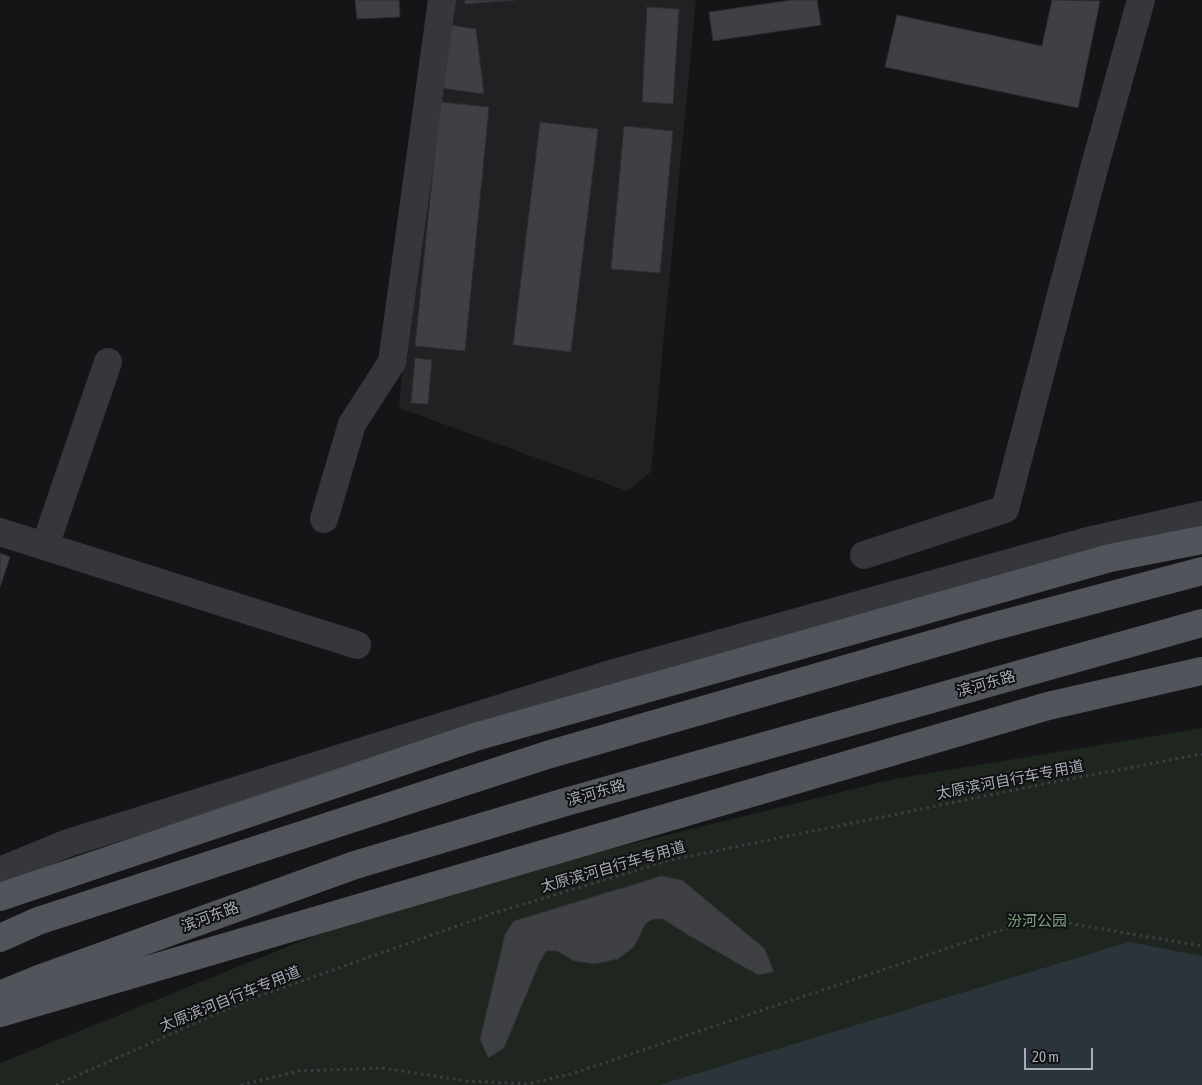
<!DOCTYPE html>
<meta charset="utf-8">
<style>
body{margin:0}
#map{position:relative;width:1202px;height:1085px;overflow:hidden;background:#151517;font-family:"Asap Condensed",sans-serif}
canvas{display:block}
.scale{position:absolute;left:1024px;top:1048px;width:69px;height:22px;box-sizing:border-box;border:2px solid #a7acb7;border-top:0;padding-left:6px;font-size:15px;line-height:18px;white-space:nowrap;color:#a7acb7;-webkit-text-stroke:4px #101012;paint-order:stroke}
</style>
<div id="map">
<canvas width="1202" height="1085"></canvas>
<div class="scale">20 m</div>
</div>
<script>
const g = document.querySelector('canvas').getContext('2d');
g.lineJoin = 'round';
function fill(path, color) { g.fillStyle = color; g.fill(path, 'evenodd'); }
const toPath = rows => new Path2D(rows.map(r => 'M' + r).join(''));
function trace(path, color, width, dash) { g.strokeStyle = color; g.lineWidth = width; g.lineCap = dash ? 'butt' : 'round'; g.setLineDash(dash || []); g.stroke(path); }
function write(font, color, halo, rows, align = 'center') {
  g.font = font + ' "Asap Condensed","Noto Sans SC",sans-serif'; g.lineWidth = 4; g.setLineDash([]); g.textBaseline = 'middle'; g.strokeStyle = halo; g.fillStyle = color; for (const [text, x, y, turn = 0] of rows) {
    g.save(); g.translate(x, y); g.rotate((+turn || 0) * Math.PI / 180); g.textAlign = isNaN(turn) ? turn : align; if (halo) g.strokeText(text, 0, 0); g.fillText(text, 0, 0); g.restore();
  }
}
fill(toPath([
 [433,0,696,0,651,472,627,491,399,408]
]), '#212124');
fill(toPath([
 [1202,728,1202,1085,0,1085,0,1063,401,901,894,779]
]), '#1f261f');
fill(toPath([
 [1129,942,1202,956,1202,1085,659,1085]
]), '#2b343a');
const building = toPath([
 [355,0,399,0,400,17,357,19,355,0],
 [465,0,516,0,465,4,465,0],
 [792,0,817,0,821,25,713,41,709,12,792,0],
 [1052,0,1100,1,1078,108,885,67,897,15,1042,46,1052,0],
 [647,7,679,9,673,104,642,102,647,7],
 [450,25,476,29,484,94,441,88,450,25],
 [440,102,489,107,465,351,415,346,440,102],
 [540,122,598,129,571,352,513,345,540,122],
 [624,126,673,131,660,273,611,269,624,126],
 [415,358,432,360,428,404,411,403,415,358],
 [0,553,10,557,0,587,0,553],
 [661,876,682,880,765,949,774,972,758,975,688,935,663,919,654,919,646,923,634,947,618,959,595,964,574,961,557,951,546,951,539,964,504,1048,488,1058,480,1039,505,934,514,921,661,876]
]);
fill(building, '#3f4044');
trace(building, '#2f2f33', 1);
trace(toPath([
 [56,1085,248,1000,494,913,671,860,1049,783,1202,754],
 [241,1085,299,1071,382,1068,467,1081,528,1084,574,1073,1038,918,1202,946]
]), '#3c3e43', 3, [2.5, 4]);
trace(toPath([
 [324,519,352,424,392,362,442,0],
 [0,532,357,645],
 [45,546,108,362],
 [864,555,1005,509,1095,165,1141,0],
 [0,871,68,843,607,675,1088,541,1202,515]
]), '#36373c', 28);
trace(toPath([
 [0,897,475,737,1110,558,1202,540],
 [0,938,38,921,547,755,988,628,1202,571],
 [0,995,39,979,355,865,562,803,1202,623],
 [0,1013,1048,706,1202,671]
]), '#52545b', 28);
write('15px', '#a7acb7', '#101012', [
 ["滨河东路",986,684,-16],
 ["太原滨河自行车专用道",1010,780,-11],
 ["滨河东路",596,793,-16],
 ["太原滨河自行车专用道",613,867,-16],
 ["滨河东路",210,917,-20],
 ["太原滨河自行车专用道",230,999,-22]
]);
write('15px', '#7ea27e', '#101012', [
 ["汾河公园",1037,921]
]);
</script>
